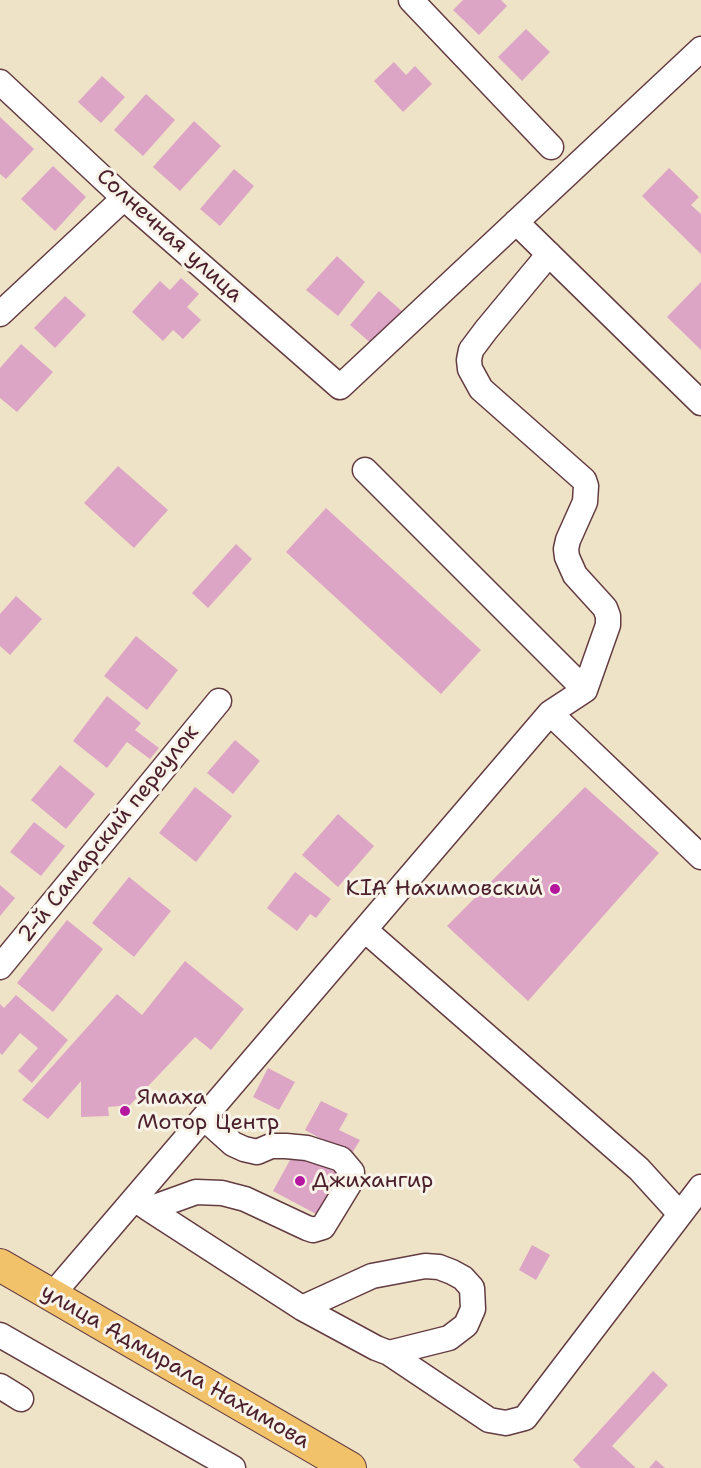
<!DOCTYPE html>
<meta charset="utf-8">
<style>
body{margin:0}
canvas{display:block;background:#efe3c7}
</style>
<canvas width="701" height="1468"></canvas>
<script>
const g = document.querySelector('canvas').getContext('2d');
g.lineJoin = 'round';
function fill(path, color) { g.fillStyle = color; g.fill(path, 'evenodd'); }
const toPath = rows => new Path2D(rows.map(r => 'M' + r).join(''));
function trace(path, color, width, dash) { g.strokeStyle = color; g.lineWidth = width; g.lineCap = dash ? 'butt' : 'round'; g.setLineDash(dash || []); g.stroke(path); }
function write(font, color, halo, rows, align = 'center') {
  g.font = font + ' "Shantell Sans",sans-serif'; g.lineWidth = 6; g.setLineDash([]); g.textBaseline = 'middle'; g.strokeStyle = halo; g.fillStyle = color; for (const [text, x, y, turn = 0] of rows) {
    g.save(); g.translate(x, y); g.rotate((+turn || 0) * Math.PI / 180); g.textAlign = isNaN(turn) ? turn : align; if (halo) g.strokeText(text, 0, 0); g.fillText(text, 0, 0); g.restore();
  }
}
fill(toPath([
 [463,0,501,0,507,6,479,35,453,10],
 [526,29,550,52,522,81,498,57],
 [394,62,406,75,415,66,432,84,403,112,374,81],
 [102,76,125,97,101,123,78,102],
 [146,94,175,120,143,156,114,130],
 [0,117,34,149,6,179,0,174],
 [194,121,221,146,180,191,153,167],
 [53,166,86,197,55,231,21,199],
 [669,168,699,197,691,205,701,214,701,254,642,196],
 [234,169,254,186,220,226,200,209],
 [337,256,365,282,338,316,306,290],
 [181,278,199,294,187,307,201,320,183,339,173,330,163,341,132,312,160,281,170,290],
 [701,282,701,350,667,317],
 [379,291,403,312,374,346,350,325],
 [65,296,86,315,55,348,34,328],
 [21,344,53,372,17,412,0,398,0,368],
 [118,466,168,510,134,548,84,503],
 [326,508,481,650,441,694,286,552],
 [236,544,252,559,208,608,192,593],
 [16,596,42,619,10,655,0,646,0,614],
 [136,636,178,670,147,710,104,676],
 [107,696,141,723,135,730,159,748,150,759,127,742,107,768,73,741],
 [235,740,260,761,233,794,207,773],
 [60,765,95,794,66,829,31,800],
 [195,787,232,816,196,862,159,833],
 [585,787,659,853,528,1001,447,926],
 [338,814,374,846,338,887,302,855],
 [34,822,65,846,41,876,10,852],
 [295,872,331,899,316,918,310,914,297,931,267,908],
 [129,877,171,911,134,957,92,923],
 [0,885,15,898,0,916],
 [67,920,103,949,53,1012,17,983],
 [185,961,244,1009,211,1050,195,1037,130,1105,108,1107,109,1116,81,1117,81,1081,48,1119,22,1100,117,994,142,1015],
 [16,995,68,1040,32,1083,18,1071,38,1048,20,1033,2,1055,0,1053,0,1004,4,1008],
 [268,1068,295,1082,279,1110,253,1097],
 [321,1101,348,1114,339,1130,360,1140,351,1155,305,1130],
 [295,1151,339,1174,318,1215,273,1191],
 [532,1245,550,1255,536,1280,519,1270],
 [653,1371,668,1385,612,1446,636,1468,581,1468,573,1460],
 [656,1460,665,1468,649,1468]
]), '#dca5c5');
const minor = toPath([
 [411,0,551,147],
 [0,82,124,198,340,387,701,49],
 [516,222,701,403],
 [549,254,486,330,471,350,469,360,470,369,481,389,584,480,586,486,585,502,568,540,566,549,567,557,575,575,605,608,608,616,608,625,585,690],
 [0,314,124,198],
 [550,713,701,857],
 [365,930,639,1169,680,1214],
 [0,967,219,701],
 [139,1202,149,1209,196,1192,222,1193,245,1199,307,1228,313,1230,323,1227,351,1181,352,1172,341,1159,307,1148,286,1146,271,1146,257,1152,244,1149,233,1144,204,1118],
 [149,1209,302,1308,376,1348,389,1353,449,1338,466,1325,473,1309,472,1288,463,1278,452,1272,439,1267,425,1266,372,1276,302,1308],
 [52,1295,550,713,585,690,365,470],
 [0,1335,233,1468],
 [389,1353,489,1420,506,1423,525,1418,701,1187],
 [0,1386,21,1399]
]);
const major = toPath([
 [0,1265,350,1468]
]);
trace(minor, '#633c42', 27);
trace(major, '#633c42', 34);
trace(minor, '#fff', 24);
trace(major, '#f2c26a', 32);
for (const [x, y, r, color] of [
 [555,889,6,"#b5179e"],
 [125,1111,6,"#b5179e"],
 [300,1181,6,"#b5179e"]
]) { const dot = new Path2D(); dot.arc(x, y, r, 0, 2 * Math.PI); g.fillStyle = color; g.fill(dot); trace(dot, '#f7f3e8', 2); }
write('22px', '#4a1f2b', '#f7f3e8', [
 ["Солнечная улица",169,236,42],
 ["2-й Самарский переулок",109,834,-51],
 ["улица Адмирала Нахимова",175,1367,30]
]);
write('22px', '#4a1f2b', '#f7f3e8', [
 ["KIA Нахимовский",543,889,"right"],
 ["Ямаха",137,1098],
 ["Мотор Центр",137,1123],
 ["Джихангир",312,1181]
], 'left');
</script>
